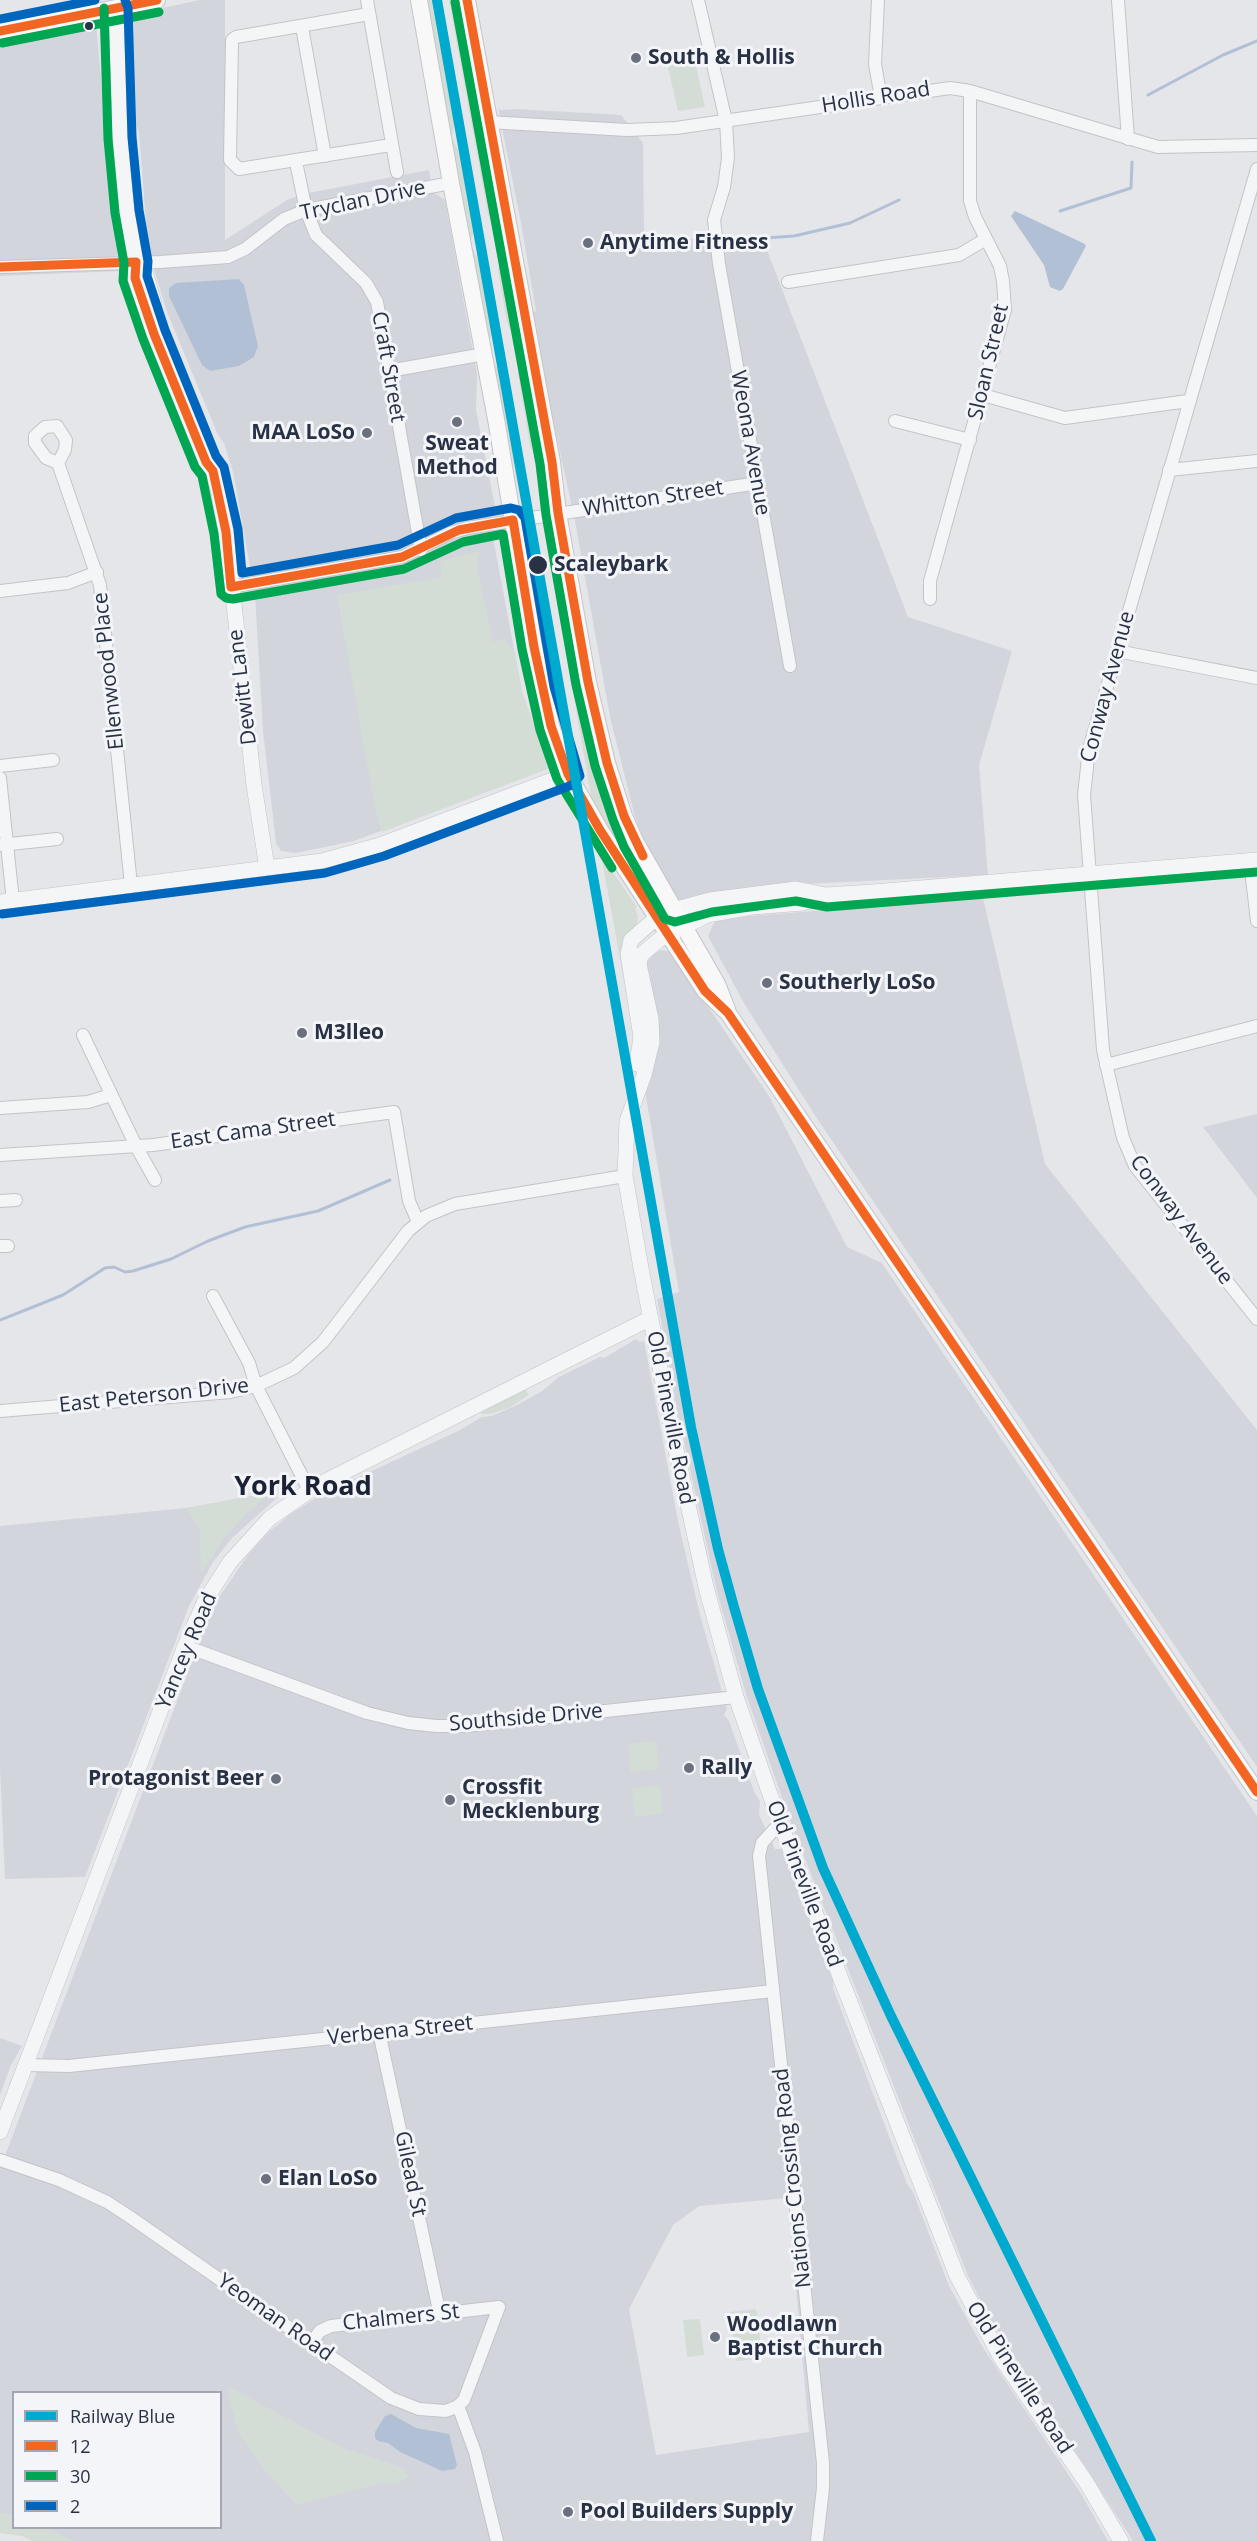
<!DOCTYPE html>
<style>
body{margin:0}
#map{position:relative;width:1257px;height:2541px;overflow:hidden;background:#e5e6ea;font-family:"Open Sans",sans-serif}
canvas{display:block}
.legend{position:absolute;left:12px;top:2391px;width:210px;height:138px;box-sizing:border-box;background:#f3f5f9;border:2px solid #a2a7b1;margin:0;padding:8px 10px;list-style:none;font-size:18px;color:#293145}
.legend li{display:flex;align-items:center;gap:12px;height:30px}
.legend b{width:30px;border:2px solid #a2a7b1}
</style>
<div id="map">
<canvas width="1257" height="2541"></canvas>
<ul class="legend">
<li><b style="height:8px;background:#00a9ce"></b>Railway Blue</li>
<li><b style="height:8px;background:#f26522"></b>12</li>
<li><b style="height:8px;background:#00a651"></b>30</li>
<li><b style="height:8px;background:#0065bd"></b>2</li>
</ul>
</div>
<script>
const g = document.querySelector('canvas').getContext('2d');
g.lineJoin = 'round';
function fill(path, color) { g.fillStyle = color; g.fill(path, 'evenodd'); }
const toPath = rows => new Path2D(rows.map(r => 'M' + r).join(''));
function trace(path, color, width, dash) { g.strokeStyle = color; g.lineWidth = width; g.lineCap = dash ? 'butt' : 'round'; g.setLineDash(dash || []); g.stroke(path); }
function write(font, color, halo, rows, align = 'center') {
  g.font = font + ' "Open Sans",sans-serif'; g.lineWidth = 6; g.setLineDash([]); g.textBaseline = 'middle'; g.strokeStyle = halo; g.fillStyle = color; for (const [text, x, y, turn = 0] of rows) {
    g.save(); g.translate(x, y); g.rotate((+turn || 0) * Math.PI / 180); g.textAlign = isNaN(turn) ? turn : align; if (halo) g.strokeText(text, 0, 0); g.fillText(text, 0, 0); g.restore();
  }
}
fill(toPath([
 [200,0,225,0,225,240,287,200,303,194,429,170,433,192,445,200,477,374,476,410,496,512,489,516,522,692,550,768,354,841,296,853,281,851,276,843,263,731,255,594,233,472,224,443,218,435,167,312,148,249,139,132,134,120,130,15],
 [96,25,119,271,0,276,0,45],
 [498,108,500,110,516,109,621,115,643,143,644,235,765,245,908,617,1012,651,979,765,988,875,784,885,682,901,672,896,648,851,635,817,610,717,575,521,552,415,533,312,536,311,521,223],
 [983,898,1045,1164,1257,1430,1257,1767,818,1120,745,1005,708,936,715,921,723,918],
 [662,950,671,952,769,1096,847,1247,882,1263,1257,1816,1257,2541,1133,2541,990,2319,968,2276,789,1818,746,1694,717,1592,677,1410,657,1299,679,1292,645,1091,647,962,654,953],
 [1257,1114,1257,1198,1203,1127],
 [636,1339,640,1342,644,1341,645,1346,679,1526,700,1615,727,1709,724,1715,729,1721,755,1794,760,1801,759,1815,775,1849,781,1849,786,1857,833,1979,833,1988,907,2184,913,2192,949,2286,982,2346,1080,2492,1108,2541,72,2541,46,2528,220,2528,220,2392,14,2392,13,2516,0,2513,0,2169,213,1606,248,1555,269,1532,289,1515,322,1494,458,1431,482,1417,492,1416,517,1405,542,1391,559,1377,600,1357,604,1358],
 [788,2198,809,2432,656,2455,629,2309,673,2225,699,2206],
 [273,1492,278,1497,233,1537,213,1562,189,1606,85,1877,5,1879,0,1767,0,1526,187,1508],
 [0,2038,22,2046,11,2065,0,2095]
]), '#d3d5dd');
fill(toPath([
 [426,0,434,0,455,118,452,138,462,157,471,207,475,228,470,244,482,267,493,332,489,341,491,359,500,372,524,505,520,498,507,430,487,346],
 [449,0,458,0,485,148,503,225,544,458,540,462,530,446,518,373,522,361,523,348,519,337,510,329,507,323,498,270,503,251,503,241,498,229,488,214],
 [693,52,705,107,678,111,666,59],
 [480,551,477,567,493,642,504,639,515,652,522,692,550,768,382,832,376,813,337,595,442,577,440,561],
 [571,655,574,657,637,861,633,863,592,802,567,657],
 [601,855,637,907,635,908,638,916,630,994,627,997],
 [525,1389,529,1395,509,1408,490,1414,481,1414,483,1409],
 [273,1492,246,1514,224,1538,201,1574,200,1531,187,1508],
 [656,1741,659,1769,631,1772,628,1744],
 [660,1785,663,1813,635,1817,632,1789],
 [755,2309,757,2312,762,2356,759,2359,736,2361,730,2312],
 [700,2319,704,2355,687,2357,683,2320],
 [231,2388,342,2448,404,2468,409,2477,395,2484,382,2483,297,2505,266,2472,239,2434,227,2393],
 [0,2513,13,2516,14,2528,46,2528,72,2541,32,2541,22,2536,0,2533]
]), '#d4ddd5');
fill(toPath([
 [1015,211,1085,244,1086,246,1063,289,1060,291,1050,287,1044,265,1011,216],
 [239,279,244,285,258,346,254,357,239,366,210,371,202,365,169,296,169,288,176,283],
 [391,2414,416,2428,449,2434,457,2465,455,2469,442,2471,400,2452,388,2443,378,2441,375,2438,375,2432,385,2416]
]), '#b2c0d6');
trace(toPath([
 [1148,95,1223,55,1257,41],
 [1060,211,1131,188,1132,162],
 [720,241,794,236,820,230,850,223,899,200],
 [0,1320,63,1295,105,1268,114,1267,125,1272,133,1271,171,1259,208,1241,245,1227,318,1211,390,1180]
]), '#b2c0d6', 3);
const minor = toPath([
 [367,0,397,172],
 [698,0,726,121,728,158,724,187,714,220,719,264,790,666],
 [878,0,875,64,881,98],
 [1118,0,1128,139],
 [369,14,236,37,232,40,230,160,239,169,391,145],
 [302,27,325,156],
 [488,122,627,130,676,128,950,88,970,91,1158,147,1257,145],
 [296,162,306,210,316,235,366,283,377,302,421,550],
 [1257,169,1089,749,1084,795,1103,1050,1123,1138,1135,1166,1257,1319],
 [0,267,160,262,228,257,245,249,284,219,306,210,451,183],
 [788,282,959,255,986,239],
 [389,371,484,354],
 [983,395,1065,418,1188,401],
 [895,421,970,440],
 [58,463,46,458,35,443,35,436,45,427,57,426,66,440,65,450,58,463,100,585,131,885],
 [1169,470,1257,461],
 [231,587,402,557,450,533,467,528,758,483],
 [0,591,68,583,97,572],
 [930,599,930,581,1005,310,1003,281,1000,266,975,217,970,201,970,91],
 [1117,651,1257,678],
 [0,766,53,760],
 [0,778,13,901],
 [1,845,57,839],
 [1250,861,1257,921],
 [83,1035,136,1146,155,1180],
 [1106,1065,1257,1026],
 [0,1108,88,1102,111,1095],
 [0,1155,153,1145,394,1112,409,1201,418,1222],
 [0,1201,16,1200],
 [0,1246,8,1246],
 [213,1296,249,1363,256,1386,309,1490],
 [0,1411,231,1392,256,1386,294,1368,323,1342,408,1231,426,1216,455,1204,625,1176],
 [185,1646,367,1713,408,1723,436,1726,466,1726,736,1697],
 [780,1823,762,1843,759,1856,823,2463,823,2488,817,2541],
 [379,2032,440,2315],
 [26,2065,69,2066,773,1991],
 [0,2160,59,2180,107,2202,130,2217,311,2343,391,2398,419,2409,446,2411,458,2406,464,2400,499,2307,331,2326,320,2331,311,2343],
 [458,2406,475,2452,497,2541]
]);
const tertiary = toPath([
 [116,8,120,138,127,212,136,262,135,278,154,334,206,462,213,471,218,489,226,532,254,785,267,868],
 [136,262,146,275,154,303],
 [826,895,803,903,752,907,707,915,660,939,641,955,639,964,651,1019,652,1042,644,1075,627,1121,625,1176,641,1268,674,1440,706,1587,736,1697,780,1823,957,2276,1001,2358,1086,2482,1121,2541],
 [0,902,322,861,380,845,568,774],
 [637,1064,641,1037,628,954,631,940,657,917,673,910,710,900,796,889,826,895,873,892,1257,860],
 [0,2132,185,1646,205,1601,230,1562,270,1518,316,1486,651,1318]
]);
const secondary = toPath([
 [419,0,451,183,496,419,534,647,551,726,568,774,600,830,705,991,728,1013,1257,1792],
 [467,0,552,462,558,513,588,682,607,763,624,816,635,841,717,984,727,1009],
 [0,31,157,0]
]);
trace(minor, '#c3c4c8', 14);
trace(tertiary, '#c3c4c8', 16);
trace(secondary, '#c3c4c8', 18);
trace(minor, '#f4f5f7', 12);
trace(tertiary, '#f4f5f7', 15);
trace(secondary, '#f8f8f8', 16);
trace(toPath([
 [467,0,552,462,558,513,588,682,607,763,624,816,643,856],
 [0,31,157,0],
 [136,262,135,278,154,334,206,462,213,471,226,532,231,587,402,557,459,530,513,520,534,647,551,726,568,774,600,830,705,991,728,1013,1257,1792],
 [0,267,136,262]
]), '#f26522', 9);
trace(toPath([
 [455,2,540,464,546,515,576,685,595,766,613,820,624,847,665,919,675,922,712,912,796,901,827,907,1257,872],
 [104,8,108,139,115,213,124,263,123,281,143,339,195,467,202,476,214,534,221,594,226,598,233,599,404,569,463,542,503,534,522,649,540,730,557,779,612,868],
 [2,43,159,12]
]), '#00a651', 9);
trace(toPath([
 [0,19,95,0],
 [2,914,325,873,384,856,572,785,580,776,554,687,525,518,519,510,511,508,456,518,398,545,242,573,238,529,224,467,216,456,165,330,147,276,148,261,139,210,132,137,128,8,125,0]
]), '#0065bd', 9);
trace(toPath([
 [437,0,691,1427,718,1549,734,1607,758,1689,823,1868,891,2016,1151,2541]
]), '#00a9ce', 10);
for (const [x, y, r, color] of [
 [89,26,5,"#293145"],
 [636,58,6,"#6b707f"],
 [588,243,6,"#6b707f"],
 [457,422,6,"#6b707f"],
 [367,433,6,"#6b707f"],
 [538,565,10,"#293145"],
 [767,983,6,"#6b707f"],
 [302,1033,6,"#6b707f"],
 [689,1768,6,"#6b707f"],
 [276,1779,6,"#6b707f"],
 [450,1800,6,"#6b707f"],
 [266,2179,6,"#6b707f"],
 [715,2337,6,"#6b707f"],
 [568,2512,6,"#6b707f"]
]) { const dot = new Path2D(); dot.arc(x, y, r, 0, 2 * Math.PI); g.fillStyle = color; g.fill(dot); trace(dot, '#f3f5f9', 2); }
write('bold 21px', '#293145', '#f3f5f9', [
 ["South & Hollis",648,58],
 ["Anytime Fitness",600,243],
 ["MAA LoSo",355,433,"right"],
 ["Sweat",457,444,"center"],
 ["Method",457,468,"center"],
 ["Southerly LoSo",779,983],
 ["M3lleo",314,1033],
 ["Rally",701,1768],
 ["Protagonist Beer",264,1779,"right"],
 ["Crossfit",462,1788],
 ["Mecklenburg",462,1812],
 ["Elan LoSo",278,2179],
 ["Woodlawn",727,2325],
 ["Baptist Church",727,2349],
 ["Pool Builders Supply",580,2512]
], 'left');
write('21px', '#293145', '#f3f5f9', [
 ["Hollis Road",876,98,-9],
 ["Tryclan Drive",363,201,-12],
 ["Sloan Street",989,362,-77],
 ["Craft Street",388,367,80],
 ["Weona Avenue",750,443,80],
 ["Whitton Street",653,499,-9],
 ["Ellenwood Place",109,671,-96],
 ["Dewitt Lane",243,687,-97],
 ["Conway Avenue",1108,687,-75],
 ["East Cama Street",253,1131,-8],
 ["Conway Avenue",1181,1220,53],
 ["East Peterson Drive",154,1396,-6],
 ["Old Pineville Road",670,1418,79],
 ["Yancey Road",187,1651,-67],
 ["Southside Drive",526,1718,-5],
 ["Old Pineville Road",804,1884,69],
 ["Verbena Street",400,2031,-6],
 ["Gilead St",410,2174,78],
 ["Nations Crossing Road",793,2178,-96],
 ["Yeoman Road",275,2318,35],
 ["Chalmers St",401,2318,-6],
 ["Old Pineville Road",1019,2378,57]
]);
write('bold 21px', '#293145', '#f3f5f9', [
 ["Scaleybark",554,565]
], 'left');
write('bold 27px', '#1b2236', '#f3f5f9', [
 ["York Road",303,1487]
]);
</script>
